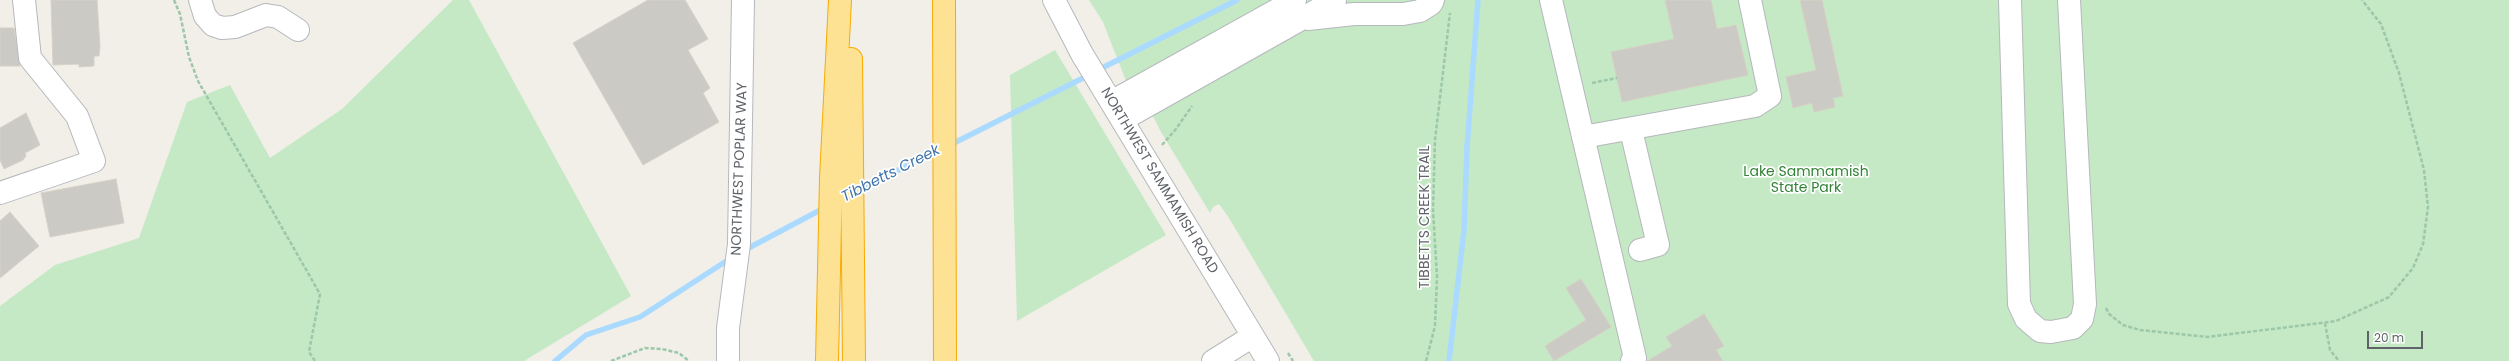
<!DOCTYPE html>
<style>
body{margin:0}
#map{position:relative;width:2509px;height:361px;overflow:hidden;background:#f1efe8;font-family:Poppins,sans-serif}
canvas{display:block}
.scale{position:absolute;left:2367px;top:331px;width:56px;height:18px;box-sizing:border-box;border:2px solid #5f6368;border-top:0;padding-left:5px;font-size:12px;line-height:14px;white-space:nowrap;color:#5f6368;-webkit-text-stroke:3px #fff;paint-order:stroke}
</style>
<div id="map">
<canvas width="2509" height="361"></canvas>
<div class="scale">20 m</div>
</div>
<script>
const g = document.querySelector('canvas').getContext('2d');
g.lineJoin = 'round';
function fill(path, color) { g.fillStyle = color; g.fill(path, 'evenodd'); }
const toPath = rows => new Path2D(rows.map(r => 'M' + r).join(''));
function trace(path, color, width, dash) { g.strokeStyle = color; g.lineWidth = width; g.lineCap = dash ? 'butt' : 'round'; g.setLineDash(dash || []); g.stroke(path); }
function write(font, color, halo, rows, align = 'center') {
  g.font = font + ' Poppins,sans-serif'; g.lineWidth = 3.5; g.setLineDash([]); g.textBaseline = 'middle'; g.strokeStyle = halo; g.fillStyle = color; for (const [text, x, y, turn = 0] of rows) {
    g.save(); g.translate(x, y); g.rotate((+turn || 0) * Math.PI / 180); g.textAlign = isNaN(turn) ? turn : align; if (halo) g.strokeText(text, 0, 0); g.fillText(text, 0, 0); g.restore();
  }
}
fill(toPath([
 [453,0,469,0,631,296,524,361,0,361,0,306,55,265,139,238,187,102,230,85,270,158,342,109],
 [1089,0,2509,0,2509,361,1314,361,1229,218,1219,204,1213,207,1210,213,1161,132,1151,112,1130,91,1103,22],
 [1055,50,1166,235,1017,321,1010,75]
]), '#c5e8c5');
trace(toPath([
 [1098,70,1237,0],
 [950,145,1089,75],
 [857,191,940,149],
 [743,251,826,207],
 [555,361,586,335,640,317,731,258],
 [1449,361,1464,230,1467,147,1478,0]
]), '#aadaff', 5.5);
const building = toPath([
 [51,0,97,0,100,47,99,56,94,56,94,66,79,67,79,64,53,65,51,0],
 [648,0,685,0,708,39,688,50,710,88,703,93,719,122,643,165,573,43,648,0],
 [1665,0,1711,0,1717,29,1736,25,1748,75,1622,102,1611,52,1674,39,1665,0],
 [1800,0,1822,0,1843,96,1833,98,1835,107,1814,112,1812,103,1793,108,1786,77,1816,70,1800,0],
 [0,28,14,28,20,66,0,66,0,28],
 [26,113,40,145,25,153,26,156,23,160,4,169,0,160,0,128,26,113],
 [116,179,124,223,50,237,41,193,116,179],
 [10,212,39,246,0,278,0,221,10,212],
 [1581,279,1611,327,1554,361,1545,346,1586,320,1566,288,1581,279],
 [1704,314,1724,346,1716,350,1723,361,1647,361,1672,346,1666,337,1704,314]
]);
fill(building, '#cccac5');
trace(building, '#d6d1c6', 1);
const minor = toPath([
 [200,0,205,16,213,25,222,28,235,27,266,15,278,17,298,30],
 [1054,0,1082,54,1268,361],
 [1551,0,1635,358,1632,361],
 [2010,0,2019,304,2026,319,2040,331,2051,332,2073,328,2082,319,2085,304,2069,0],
 [1308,19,1354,14,1403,14,1420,11,1431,4,1433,0],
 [1111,102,1295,0],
 [1122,120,1335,0],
 [1631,130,1658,245,1640,250],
 [1583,137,1755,106,1770,96,1750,0],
 [0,193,94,161,77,116,30,58,24,0],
 [728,361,728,328,739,244,743,0],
 [1213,361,1253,336]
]);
const highway = toPath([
 [944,0,945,361],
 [851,59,854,361],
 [827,361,831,178,840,0]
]);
trace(minor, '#b5b8bc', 24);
trace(highway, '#f9ab00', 24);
trace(toPath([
 [174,0,180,14,189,57,198,81,320,294,309,352,315,361],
 [1592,83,1617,78],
 [1162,145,1176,129,1192,106],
 [2106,308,2109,314,2123,325,2140,330,2208,337,2336,321,2389,297,2413,268,2423,244,2428,207,2424,170,2399,73,2381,24,2362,0],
 [2325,323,2330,350,2339,361],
 [1288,353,1293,361],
 [611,361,645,348,662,349,679,353,689,361],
 [1426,361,1435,326,1437,277,1433,210,1435,140,1450,13]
]), '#9cc7a9', 2.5, [4, 2]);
trace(minor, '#fff', 22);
trace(highway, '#fde293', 22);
write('14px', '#5f6368', '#fff', [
 ["NORTHWEST POPLAR WAY",740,169,-88],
 ["NORTHWEST SAMMAMISH ROAD",1159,181,59],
 ["TIBBETTS CREEK TRAIL",1425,217,-90]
]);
write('14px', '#348238', '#fff', [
 ["Lake Sammamish",1806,172],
 ["State Park",1806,188]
]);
write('italic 15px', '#4174aa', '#fff', [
 ["Tibbetts Creek",891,174,-27]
]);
</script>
